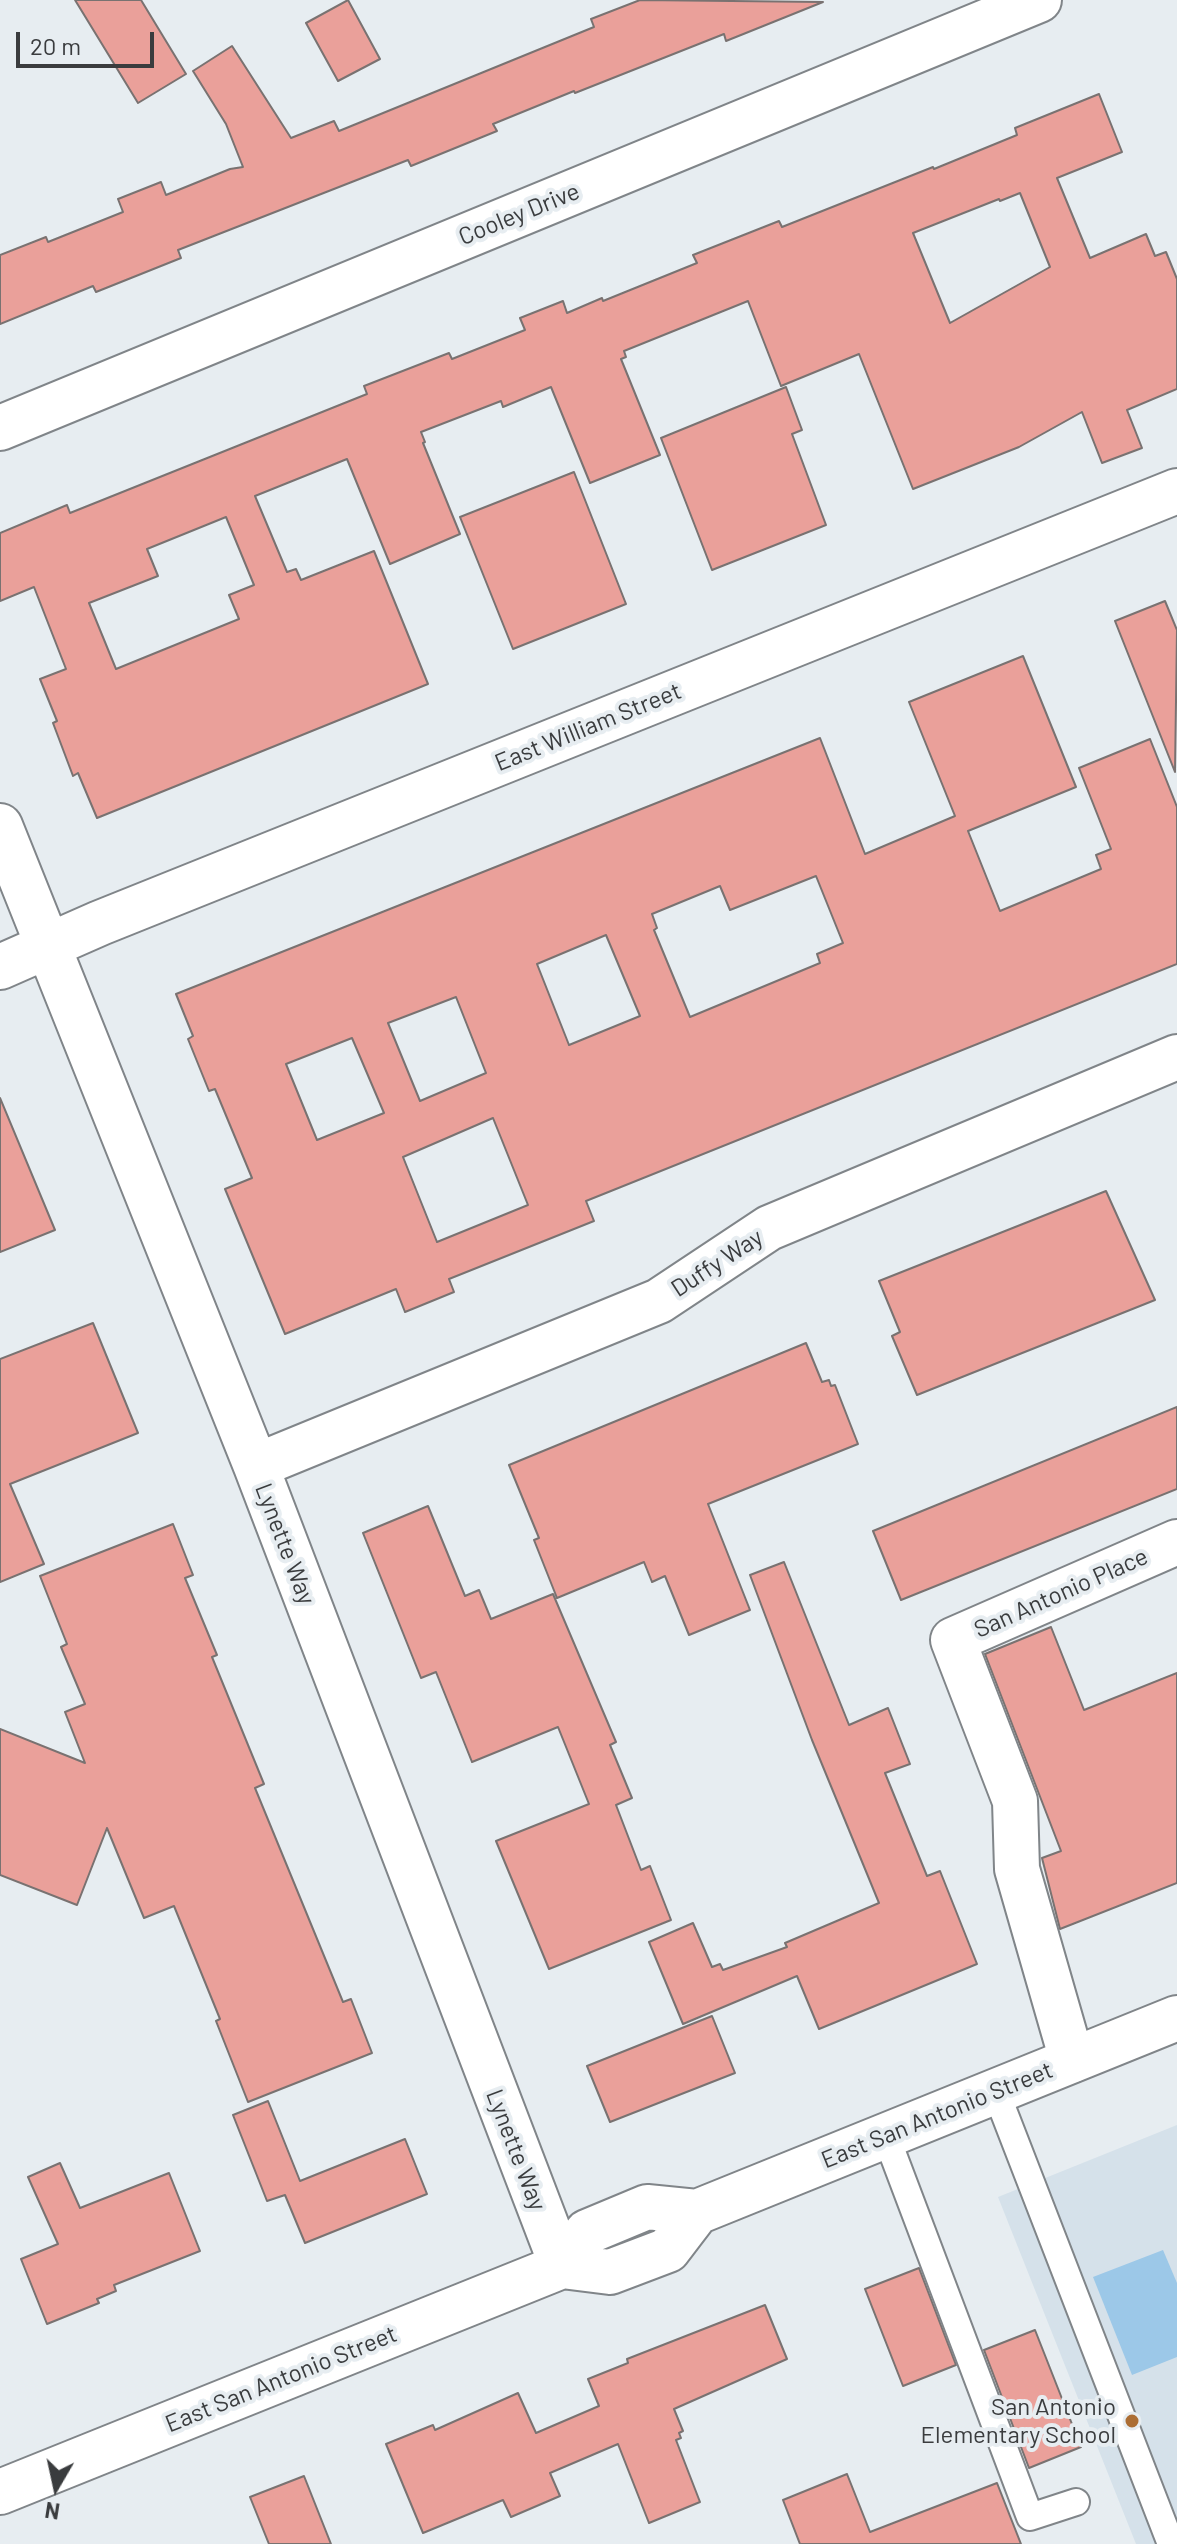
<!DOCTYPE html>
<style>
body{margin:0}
#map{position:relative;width:1177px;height:2544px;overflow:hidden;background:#e7edf1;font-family:Barlow,sans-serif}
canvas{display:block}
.north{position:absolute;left:16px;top:2448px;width:80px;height:80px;-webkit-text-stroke:6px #e7edf1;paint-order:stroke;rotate:189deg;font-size:22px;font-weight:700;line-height:32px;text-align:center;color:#3a3c3e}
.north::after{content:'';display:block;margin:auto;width:28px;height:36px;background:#3a3c3e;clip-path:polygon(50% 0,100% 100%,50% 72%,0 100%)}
.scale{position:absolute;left:16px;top:32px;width:138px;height:36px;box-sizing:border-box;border:4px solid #3a3c3e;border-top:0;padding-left:10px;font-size:24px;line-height:28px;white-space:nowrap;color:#3a3c3e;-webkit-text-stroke:6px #e7edf1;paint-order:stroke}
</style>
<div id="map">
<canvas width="1177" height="2544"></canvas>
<div class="north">N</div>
<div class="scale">20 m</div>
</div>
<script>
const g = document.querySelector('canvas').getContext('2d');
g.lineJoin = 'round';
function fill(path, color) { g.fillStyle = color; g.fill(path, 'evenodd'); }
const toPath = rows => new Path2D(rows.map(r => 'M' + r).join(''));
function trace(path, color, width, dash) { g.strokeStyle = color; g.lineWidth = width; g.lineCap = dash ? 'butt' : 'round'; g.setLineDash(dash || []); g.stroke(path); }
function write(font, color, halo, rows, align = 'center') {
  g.font = font + ' Barlow,sans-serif'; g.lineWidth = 8; g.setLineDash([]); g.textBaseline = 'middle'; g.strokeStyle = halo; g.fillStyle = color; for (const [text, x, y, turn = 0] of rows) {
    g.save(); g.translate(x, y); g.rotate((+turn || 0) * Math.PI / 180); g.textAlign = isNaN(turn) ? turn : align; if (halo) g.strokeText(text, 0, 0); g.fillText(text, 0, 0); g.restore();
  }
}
fill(toPath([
 [1177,2125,1177,2544,1136,2544,998,2197]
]), '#d5e1ea');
fill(toPath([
 [1163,2250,1177,2283,1177,2357,1132,2375,1093,2277]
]), '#9cc8e8');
const building = toPath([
 [75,0,141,0,186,74,138,103,75,0],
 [348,0,380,59,338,81,306,23,348,0],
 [640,0,823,2,726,41,724,34,575,93,574,91,493,124,497,131,411,166,408,160,178,250,181,258,96,292,93,286,0,324,0,255,46,237,48,242,123,212,118,199,161,182,166,195,230,169,243,167,226,124,193,71,232,46,291,138,334,121,339,131,594,27,591,19,640,0],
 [1099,94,1122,152,1057,178,1090,258,1146,234,1155,256,1166,252,1177,279,1177,389,1127,410,1142,448,1102,463,1082,412,1019,447,913,489,859,354,781,386,748,301,624,351,626,357,621,359,660,455,590,483,551,387,503,407,501,401,421,432,425,442,423,443,460,534,390,564,347,459,255,496,287,572,296,569,301,580,374,551,428,684,97,818,78,773,73,776,53,723,57,721,40,679,66,669,34,587,0,601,0,533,67,505,70,513,367,394,364,386,449,353,452,359,525,330,520,318,563,301,567,313,602,298,603,301,697,263,693,255,779,221,782,227,933,167,934,169,1017,135,1015,128,1099,94],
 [1020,193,1050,267,950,323,913,233,999,199,1000,201,1020,193],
 [226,517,254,585,229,595,239,619,116,669,89,603,158,576,147,549,226,517],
 [786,387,802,430,792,434,826,525,712,570,661,438,786,387],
 [574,472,626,604,513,649,460,517,574,472],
 [1165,601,1177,630,1175,772,1115,621,1165,601],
 [1023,656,1076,787,968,831,1000,911,1101,869,1096,855,1111,849,1079,768,1150,739,1177,807,1177,964,586,1201,594,1221,449,1279,454,1292,405,1312,396,1289,285,1334,225,1189,252,1178,215,1089,209,1091,188,1039,193,1036,176,994,820,738,865,854,955,816,909,702,1023,656],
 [816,876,843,943,817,954,820,963,690,1017,654,930,657,928,652,914,720,886,730,910,816,876],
 [606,935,640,1016,569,1045,537,964,606,935],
 [456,997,486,1073,420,1101,388,1023,456,997],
 [352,1038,384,1113,317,1140,286,1064,352,1038],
 [493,1118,528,1205,437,1242,403,1157,493,1118],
 [0,1098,55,1230,0,1252,0,1098],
 [1106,1191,1155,1300,917,1395,892,1336,900,1332,879,1281,1106,1191],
 [93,1323,138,1433,10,1484,44,1564,0,1582,0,1359,93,1323],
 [806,1343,822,1382,829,1380,831,1386,835,1385,858,1444,708,1504,750,1610,689,1635,665,1576,652,1582,644,1562,557,1598,534,1540,539,1538,509,1465,806,1343],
 [1177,1407,1177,1489,901,1600,873,1531,1177,1407],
 [428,1506,465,1596,479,1590,491,1619,553,1594,616,1742,610,1745,632,1798,616,1805,641,1870,650,1866,671,1920,549,1969,496,1841,589,1804,558,1727,472,1762,436,1672,421,1678,363,1533,428,1506],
 [173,1524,193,1575,185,1578,217,1655,212,1657,264,1784,255,1788,343,2002,351,1999,372,2053,248,2102,216,2021,220,2019,174,1906,144,1918,107,1828,77,1905,0,1875,0,1729,85,1763,65,1712,85,1704,61,1647,67,1644,40,1576,173,1524],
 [784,1562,849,1725,888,1708,910,1764,885,1773,927,1876,940,1871,977,1964,819,2029,797,1976,683,2024,649,1942,693,1923,712,1967,720,1964,723,1970,787,1947,785,1943,879,1903,812,1740,750,1575,784,1562],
 [1051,1627,1084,1710,1177,1673,1177,1883,1060,1929,1042,1858,1061,1851,985,1654,1051,1627],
 [712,2016,735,2073,610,2122,587,2066,712,2016],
 [268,2101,300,2181,405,2139,427,2194,305,2243,285,2195,267,2201,233,2115,268,2101],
 [60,2163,80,2208,169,2173,200,2251,114,2285,116,2291,97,2299,99,2303,47,2324,21,2259,58,2244,28,2177,60,2163],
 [919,2268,956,2365,903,2386,865,2289,919,2268],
 [765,2305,787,2359,674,2409,683,2431,679,2433,681,2438,676,2440,700,2502,649,2523,618,2444,550,2473,560,2496,511,2517,503,2500,423,2533,386,2444,433,2425,435,2430,518,2393,536,2433,599,2406,588,2379,628,2363,627,2359,765,2305],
 [1035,2330,1081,2447,1029,2468,984,2350,1035,2330],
 [847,2474,870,2532,997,2483,1021,2544,800,2544,783,2500,847,2474],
 [304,2476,331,2544,269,2544,250,2497,304,2476]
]);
fill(building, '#eaa09a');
trace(building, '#797271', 2);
const lane = toPath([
 [996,2092,1171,2544],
 [886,2136,1030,2517,1076,2502]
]);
const street = toPath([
 [0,428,1039,0],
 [0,826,256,1466,562,2266],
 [0,967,100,923,1177,491],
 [256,1466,659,1301,769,1228,1177,1057],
 [1072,2060,1017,1869,1015,1801,953,1640,1177,1542]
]);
const secondary = toPath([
 [562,2266,587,2232,647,2207,697,2212,1177,2018],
 [0,2492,562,2266,610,2272,668,2250,697,2212]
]);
trace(lane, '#808589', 30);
trace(street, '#808589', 48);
trace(secondary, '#808589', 48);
trace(lane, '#fff', 26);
trace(street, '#fff', 44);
trace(secondary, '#fff', 44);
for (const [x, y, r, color] of [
 [1132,2421,8,"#ac6e34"]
]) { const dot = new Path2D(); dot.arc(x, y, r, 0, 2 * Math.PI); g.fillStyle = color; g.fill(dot); trace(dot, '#e7edf1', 3); }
write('24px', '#3a3c3e', '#e7edf1', [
 ["Cooley Drive",519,214,-22],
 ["East William Street",588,727,-22],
 ["Duffy Way",717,1263,-33],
 ["Lynette Way",285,1544,69],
 ["San Antonio Place",1061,1593,-24],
 ["East San Antonio Street",937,2115,-22],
 ["Lynette Way",516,2150,69],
 ["East San Antonio Street",281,2379,-22]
]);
write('24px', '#3a3c3e', '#e7edf1', [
 ["San Antonio",1116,2407],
 ["Elementary School",1116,2435]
], 'right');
</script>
